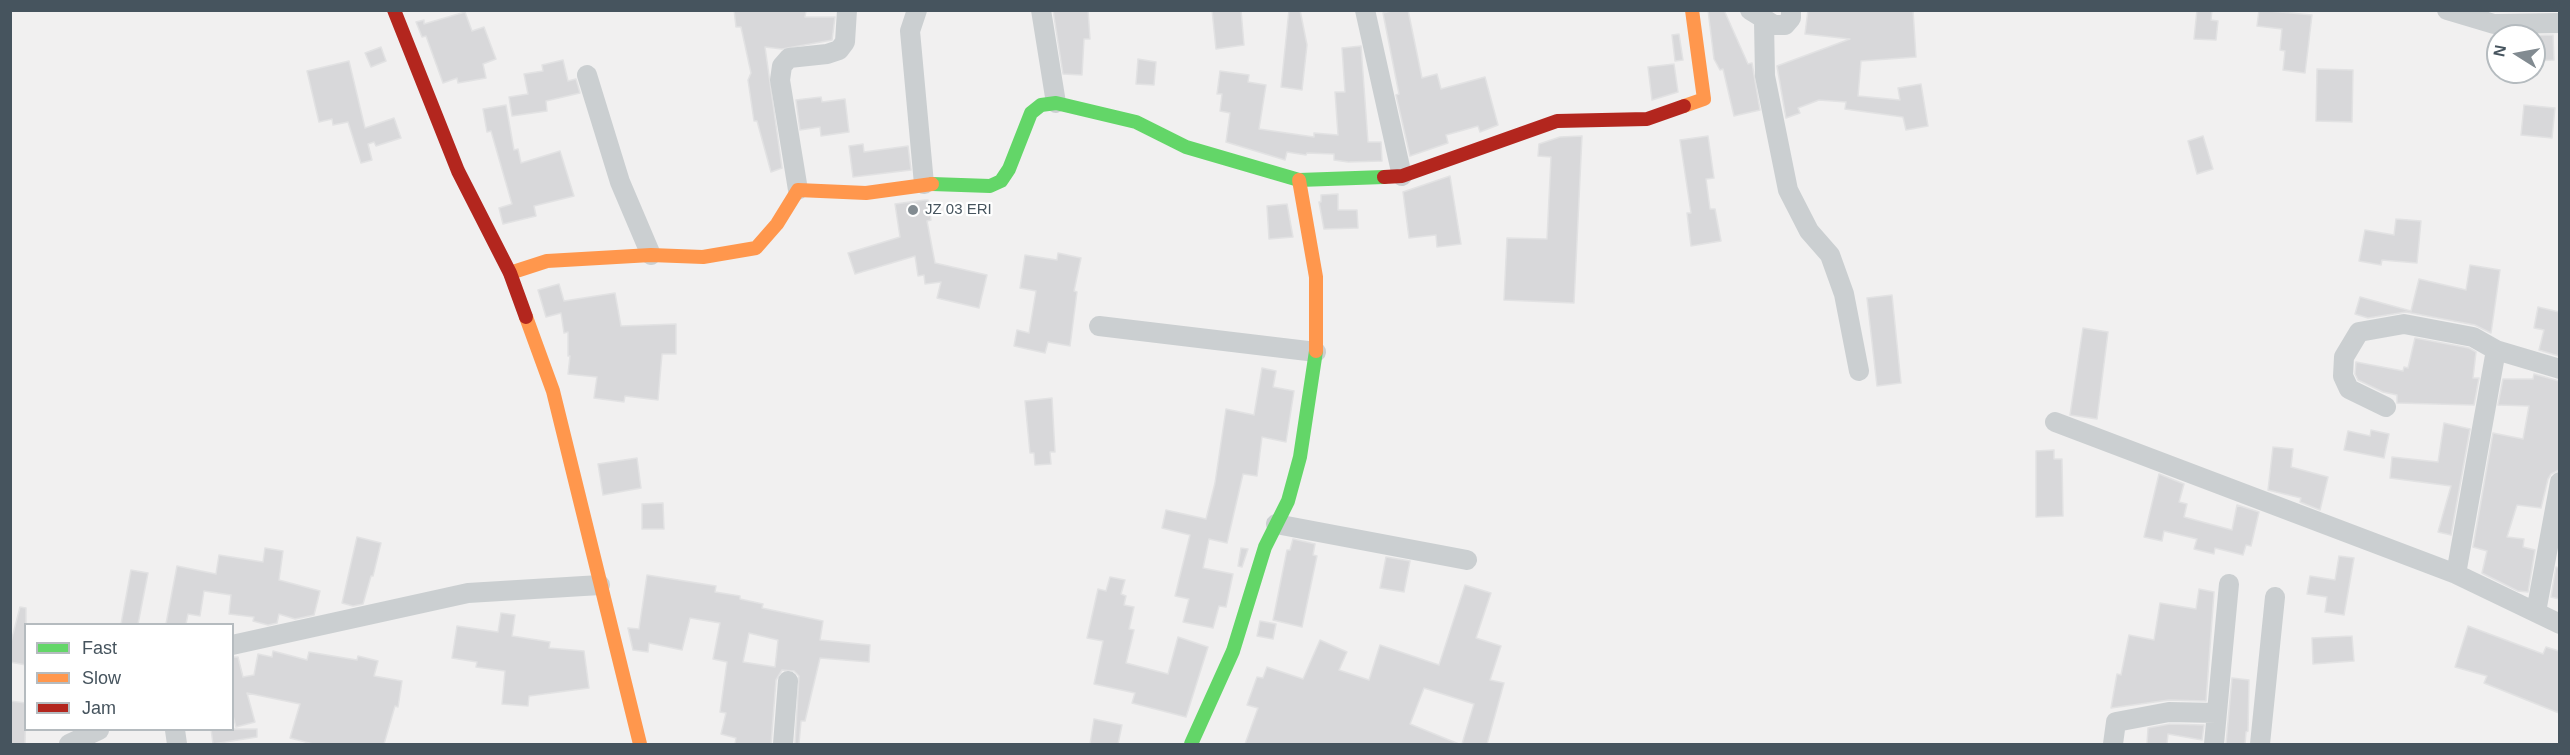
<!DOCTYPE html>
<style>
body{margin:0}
#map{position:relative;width:2570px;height:755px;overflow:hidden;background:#f1f0f0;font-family:Arial,sans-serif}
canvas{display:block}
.frame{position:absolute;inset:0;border:12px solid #46545e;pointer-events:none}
.legend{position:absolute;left:24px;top:623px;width:210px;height:108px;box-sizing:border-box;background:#fff;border:2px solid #b5bbbf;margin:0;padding:8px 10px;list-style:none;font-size:18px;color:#46545e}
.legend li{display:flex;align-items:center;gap:12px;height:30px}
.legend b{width:30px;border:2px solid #b5bbbf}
.north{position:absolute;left:2486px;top:24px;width:60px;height:60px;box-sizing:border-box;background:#fff;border:2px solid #b5bbbf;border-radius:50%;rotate:281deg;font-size:16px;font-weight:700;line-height:24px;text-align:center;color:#46545e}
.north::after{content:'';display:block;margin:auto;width:21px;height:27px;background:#828b91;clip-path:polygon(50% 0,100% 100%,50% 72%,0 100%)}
</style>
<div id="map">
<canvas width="2570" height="755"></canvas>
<div class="frame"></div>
<ul class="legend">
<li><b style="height:8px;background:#63d668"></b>Fast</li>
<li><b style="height:8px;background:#ff974d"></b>Slow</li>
<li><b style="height:8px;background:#b3261e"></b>Jam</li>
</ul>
<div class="north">N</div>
</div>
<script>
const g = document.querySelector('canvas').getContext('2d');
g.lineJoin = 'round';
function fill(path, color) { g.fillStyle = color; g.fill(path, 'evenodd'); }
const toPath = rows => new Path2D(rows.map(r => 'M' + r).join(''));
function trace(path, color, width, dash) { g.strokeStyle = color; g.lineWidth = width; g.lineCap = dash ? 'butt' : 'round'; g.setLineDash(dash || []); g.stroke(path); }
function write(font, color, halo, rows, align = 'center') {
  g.font = font + ' Arial,sans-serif'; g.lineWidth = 4.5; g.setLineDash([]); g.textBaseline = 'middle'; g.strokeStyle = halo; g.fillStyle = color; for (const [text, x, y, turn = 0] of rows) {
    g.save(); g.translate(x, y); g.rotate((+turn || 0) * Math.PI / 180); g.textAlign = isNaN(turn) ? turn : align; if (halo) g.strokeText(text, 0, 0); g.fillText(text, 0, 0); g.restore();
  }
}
const building = toPath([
 [734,10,797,10,806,11,805,17,835,17,832,40,782,49,765,47,782,168,771,172,757,121,754,121,748,80,751,73,741,27,736,27,734,10],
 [1053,10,1088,10,1090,39,1084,39,1082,75,1063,74,1053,10],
 [1212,10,1241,10,1244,45,1216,49,1212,10],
 [1289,10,1300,10,1307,45,1302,90,1281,87,1289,10],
 [1396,10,1408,10,1422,78,1437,74,1441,89,1485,77,1498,125,1480,132,1478,126,1446,135,1448,143,1410,156,1396,95,1399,94,1383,13,1396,10],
 [1708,10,1724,10,1748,64,1752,63,1760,110,1734,116,1723,69,1720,70,1714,59,1708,10],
 [1808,10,1913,10,1916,57,1861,61,1858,96,1900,100,1898,88,1921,84,1928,126,1906,130,1903,117,1845,109,1846,102,1819,100,1798,108,1800,113,1786,118,1777,66,1850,39,1805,34,1808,10],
 [2197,10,2212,10,2211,20,2218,21,2216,40,2194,39,2197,10],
 [2259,10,2312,15,2305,73,2283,70,2285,51,2280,50,2282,29,2257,26,2259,10],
 [465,12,472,31,484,27,496,59,483,64,486,78,458,83,457,78,443,83,426,36,422,37,416,22,424,20,424,24,465,12],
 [1679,34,1683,60,1675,61,1672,35,1679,34],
 [2553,35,2554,60,2534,61,2534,36,2524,36,2553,35],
 [1361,46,1368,142,1381,142,1382,161,1348,162,1334,160,1334,154,1307,153,1306,155,1287,152,1285,160,1226,142,1230,113,1220,111,1222,94,1217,94,1220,71,1249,75,1248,82,1266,85,1259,129,1314,137,1314,133,1338,135,1335,92,1345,92,1342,48,1361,46],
 [381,47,386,61,371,67,365,53,381,47],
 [1138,59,1156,62,1154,85,1136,84,1138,59],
 [563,60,568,81,576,79,580,93,546,101,547,111,512,116,509,97,528,94,524,74,543,71,542,65,563,60],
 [349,61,365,128,394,118,401,138,376,146,374,142,368,144,372,160,361,163,348,122,333,125,332,119,319,122,307,71,349,61],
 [1674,64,1678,92,1652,100,1648,67,1674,64],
 [2317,69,2353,70,2352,122,2316,121,2317,69],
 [821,97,822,102,845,99,849,132,821,136,820,127,800,130,796,100,821,97],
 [506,105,514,150,518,149,521,163,560,151,574,196,534,206,536,216,503,224,499,208,512,204,491,131,487,132,483,109,506,105],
 [2524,105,2555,108,2552,138,2521,135,2524,105],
 [1582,136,1574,303,1504,300,1507,238,1547,239,1551,157,1538,156,1539,144,1560,137,1582,136],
 [1708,136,1714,178,1706,179,1710,209,1715,209,1721,241,1691,246,1687,213,1691,213,1680,140,1708,136],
 [2203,136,2213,169,2197,174,2188,141,2203,136],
 [863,144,864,152,908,146,911,170,853,177,849,146,863,144],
 [1450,176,1461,244,1437,247,1436,235,1409,238,1403,192,1450,176],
 [1338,194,1338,210,1357,210,1358,228,1324,229,1319,202,1321,202,1321,195,1338,194],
 [925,200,928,200,931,220,927,221,935,263,987,275,979,308,937,298,941,282,925,284,924,275,918,276,915,256,855,274,848,253,900,237,895,204,925,200],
 [1287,204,1293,237,1269,239,1267,206,1287,204],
 [2396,219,2421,221,2417,263,2382,260,2381,265,2359,261,2365,230,2394,235,2396,219],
 [1058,253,1081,258,1074,291,1077,292,1070,346,1048,342,1045,353,1014,346,1017,330,1029,333,1036,291,1020,288,1025,255,1057,260,1058,253],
 [2470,265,2500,270,2491,333,2475,325,2406,312,2368,318,2355,314,2360,297,2411,311,2419,279,2466,290,2470,265],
 [559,284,564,301,615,293,621,326,676,324,676,354,662,354,658,400,625,396,624,402,594,398,597,377,568,374,570,356,568,356,568,332,564,333,561,313,546,317,538,290,559,284],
 [1892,295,1901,383,1877,386,1867,298,1892,295],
 [2538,307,2559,312,2559,356,2539,350,2544,330,2534,328,2538,307],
 [2083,328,2108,332,2097,419,2070,415,2083,328],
 [2415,338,2469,348,2476,352,2473,378,2479,378,2474,405,2397,403,2397,395,2383,392,2358,380,2355,374,2356,362,2403,371,2404,367,2408,368,2415,338],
 [1262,368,1276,371,1273,387,1294,391,1286,442,1262,437,1257,476,1243,474,1227,543,1209,539,1203,568,1233,574,1226,607,1219,606,1213,628,1183,622,1189,599,1175,596,1190,535,1162,528,1166,510,1206,519,1215,483,1226,409,1254,415,1262,368],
 [2534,374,2559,381,2559,470,2551,474,2548,479,2541,508,2517,505,2507,537,2524,539,2523,547,2535,550,2528,592,2518,591,2482,573,2487,551,2473,547,2493,433,2523,439,2529,406,2498,405,2503,379,2533,379,2534,374],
 [1052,398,1055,452,1050,452,1051,464,1035,465,1034,453,1030,453,1025,401,1052,398],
 [2444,423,2470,429,2451,535,2438,532,2451,486,2390,478,2392,457,2438,462,2444,423],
 [2371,430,2389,434,2384,458,2344,450,2348,431,2370,436,2371,430],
 [2273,447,2293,449,2291,467,2328,477,2320,510,2300,502,2301,498,2268,490,2273,447],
 [2054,450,2054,459,2062,459,2063,516,2036,517,2036,451,2054,450],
 [637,458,641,488,603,495,598,464,637,458],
 [2159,474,2184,484,2179,502,2187,504,2184,517,2232,530,2237,505,2259,512,2251,546,2246,545,2243,555,2215,548,2214,554,2194,549,2197,539,2164,531,2162,541,2144,537,2159,474],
 [663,503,664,529,642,529,642,504,663,503],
 [357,537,381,543,373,576,371,576,363,604,353,606,342,603,357,537],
 [1293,539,1315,544,1313,555,1317,556,1302,627,1273,620,1287,550,1290,550,1293,539],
 [265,548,283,551,279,580,320,591,314,615,295,619,279,614,277,623,268,625,253,621,254,617,229,614,231,595,204,591,200,616,188,614,186,624,166,624,177,566,216,574,219,555,263,562,265,548],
 [1241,548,1248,549,1242,567,1238,566,1241,548],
 [2339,556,2354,558,2344,615,2325,612,2327,597,2307,594,2310,576,2335,580,2339,556],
 [1386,557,1410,561,1404,592,1380,588,1386,557],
 [2556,567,2559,568,2559,599,2551,597,2556,567],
 [131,570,148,573,138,624,121,624,131,570],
 [647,575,716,586,715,592,740,596,740,599,763,604,762,608,823,621,820,640,870,645,869,662,820,658,805,721,801,721,799,744,795,744,799,676,794,671,782,670,776,680,771,744,735,744,736,738,721,734,726,713,720,712,727,662,713,659,720,623,690,618,682,650,649,643,648,652,633,650,628,628,639,629,647,575],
 [749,633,778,640,775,667,743,662,749,633],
 [1110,577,1125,580,1121,594,1126,596,1124,605,1134,607,1129,629,1134,630,1126,663,1168,674,1178,637,1208,647,1186,717,1132,703,1135,693,1094,684,1103,641,1087,638,1098,589,1106,591,1110,577],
 [1465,585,1491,593,1476,638,1501,646,1490,680,1504,683,1487,744,1462,744,1474,704,1424,688,1410,724,1459,744,1245,744,1258,708,1247,705,1257,677,1263,678,1267,667,1303,679,1320,640,1347,652,1339,670,1369,680,1380,645,1439,665,1465,585],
 [2199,589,2214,592,2206,701,2169,700,2111,708,2117,674,2121,675,2129,635,2154,640,2160,603,2196,609,2199,589],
 [20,607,26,608,26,665,10,662,10,646,20,607],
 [501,613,515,615,512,636,550,642,549,648,584,651,589,688,529,696,528,706,502,704,505,671,476,667,477,662,452,658,457,626,498,632,501,613],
 [1260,621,1276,624,1273,639,1257,636,1260,621],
 [2468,626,2543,654,2546,647,2559,651,2559,713,2484,683,2487,676,2455,667,2468,626],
 [2352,636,2354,661,2313,664,2312,638,2352,636],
 [273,651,307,660,309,652,357,660,358,656,378,661,374,676,402,681,398,707,395,706,384,744,313,744,290,738,300,704,247,693,255,722,236,727,232,712,232,657,238,657,243,677,254,675,258,654,272,657,273,651],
 [2232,678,2249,680,2248,731,2246,732,2245,744,2226,744,2232,678],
 [10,701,26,703,25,744,10,744,10,701],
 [1094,719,1122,725,1118,744,1090,744,1094,719],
 [2170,724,2204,725,2202,740,2168,734,2167,744,2147,744,2148,728,2170,724],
 [211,729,257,729,257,737,213,744,211,729]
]);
fill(building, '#d8d8da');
trace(building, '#e2e2e3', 1.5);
trace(toPath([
 [917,10,910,31,924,184],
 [1041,10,1056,103],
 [1365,10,1402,176],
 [1750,10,1774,25,1785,25,1791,18,1791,10],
 [2447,10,2494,24,2560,23],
 [1764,21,1765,76,1788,190,1809,231,1830,255,1844,294,1859,371],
 [587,75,620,182,651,255],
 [798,190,780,80,782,66,789,58,827,54,839,50,845,42,847,10],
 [1099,326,1316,352],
 [2386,407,2349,389,2343,376,2344,357,2359,332,2404,324,2473,337,2496,350],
 [2055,422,2456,574,2560,624],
 [1276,524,1467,560],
 [2456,574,2496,350,2560,369],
 [2536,612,2560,482],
 [232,645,468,593,600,585],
 [175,730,177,744],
 [69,744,99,730],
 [783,744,788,681],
 [2113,744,2116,722,2169,712,2216,713],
 [2214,744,2229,584],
 [2260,744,2275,597]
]), '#cbcfd1', 20);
trace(toPath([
 [932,184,990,186,1001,181,1009,169,1031,113,1041,105,1056,103,1136,122,1186,147,1299,180,1384,177],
 [1191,744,1233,651,1265,547,1288,501,1300,457,1316,351]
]), '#63d668', 14);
trace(toPath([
 [1684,106,1704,99,1692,10],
 [1299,180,1316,277,1316,351],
 [510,273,547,261,651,255,703,257,756,248,777,224,798,190,866,193,932,184],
 [526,317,553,391,640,744]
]), '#ff974d', 14);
trace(toPath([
 [394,10,458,171,510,273,526,317],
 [1384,177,1402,176,1557,121,1647,119,1684,106]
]), '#b3261e', 14);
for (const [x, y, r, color] of [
 [913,210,6,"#828b91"]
]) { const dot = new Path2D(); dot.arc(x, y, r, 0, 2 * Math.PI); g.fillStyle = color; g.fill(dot); trace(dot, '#fff', 2); }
write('15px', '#46545e', '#fff', [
 ["JZ 03 ERI",925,210]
], 'left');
</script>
